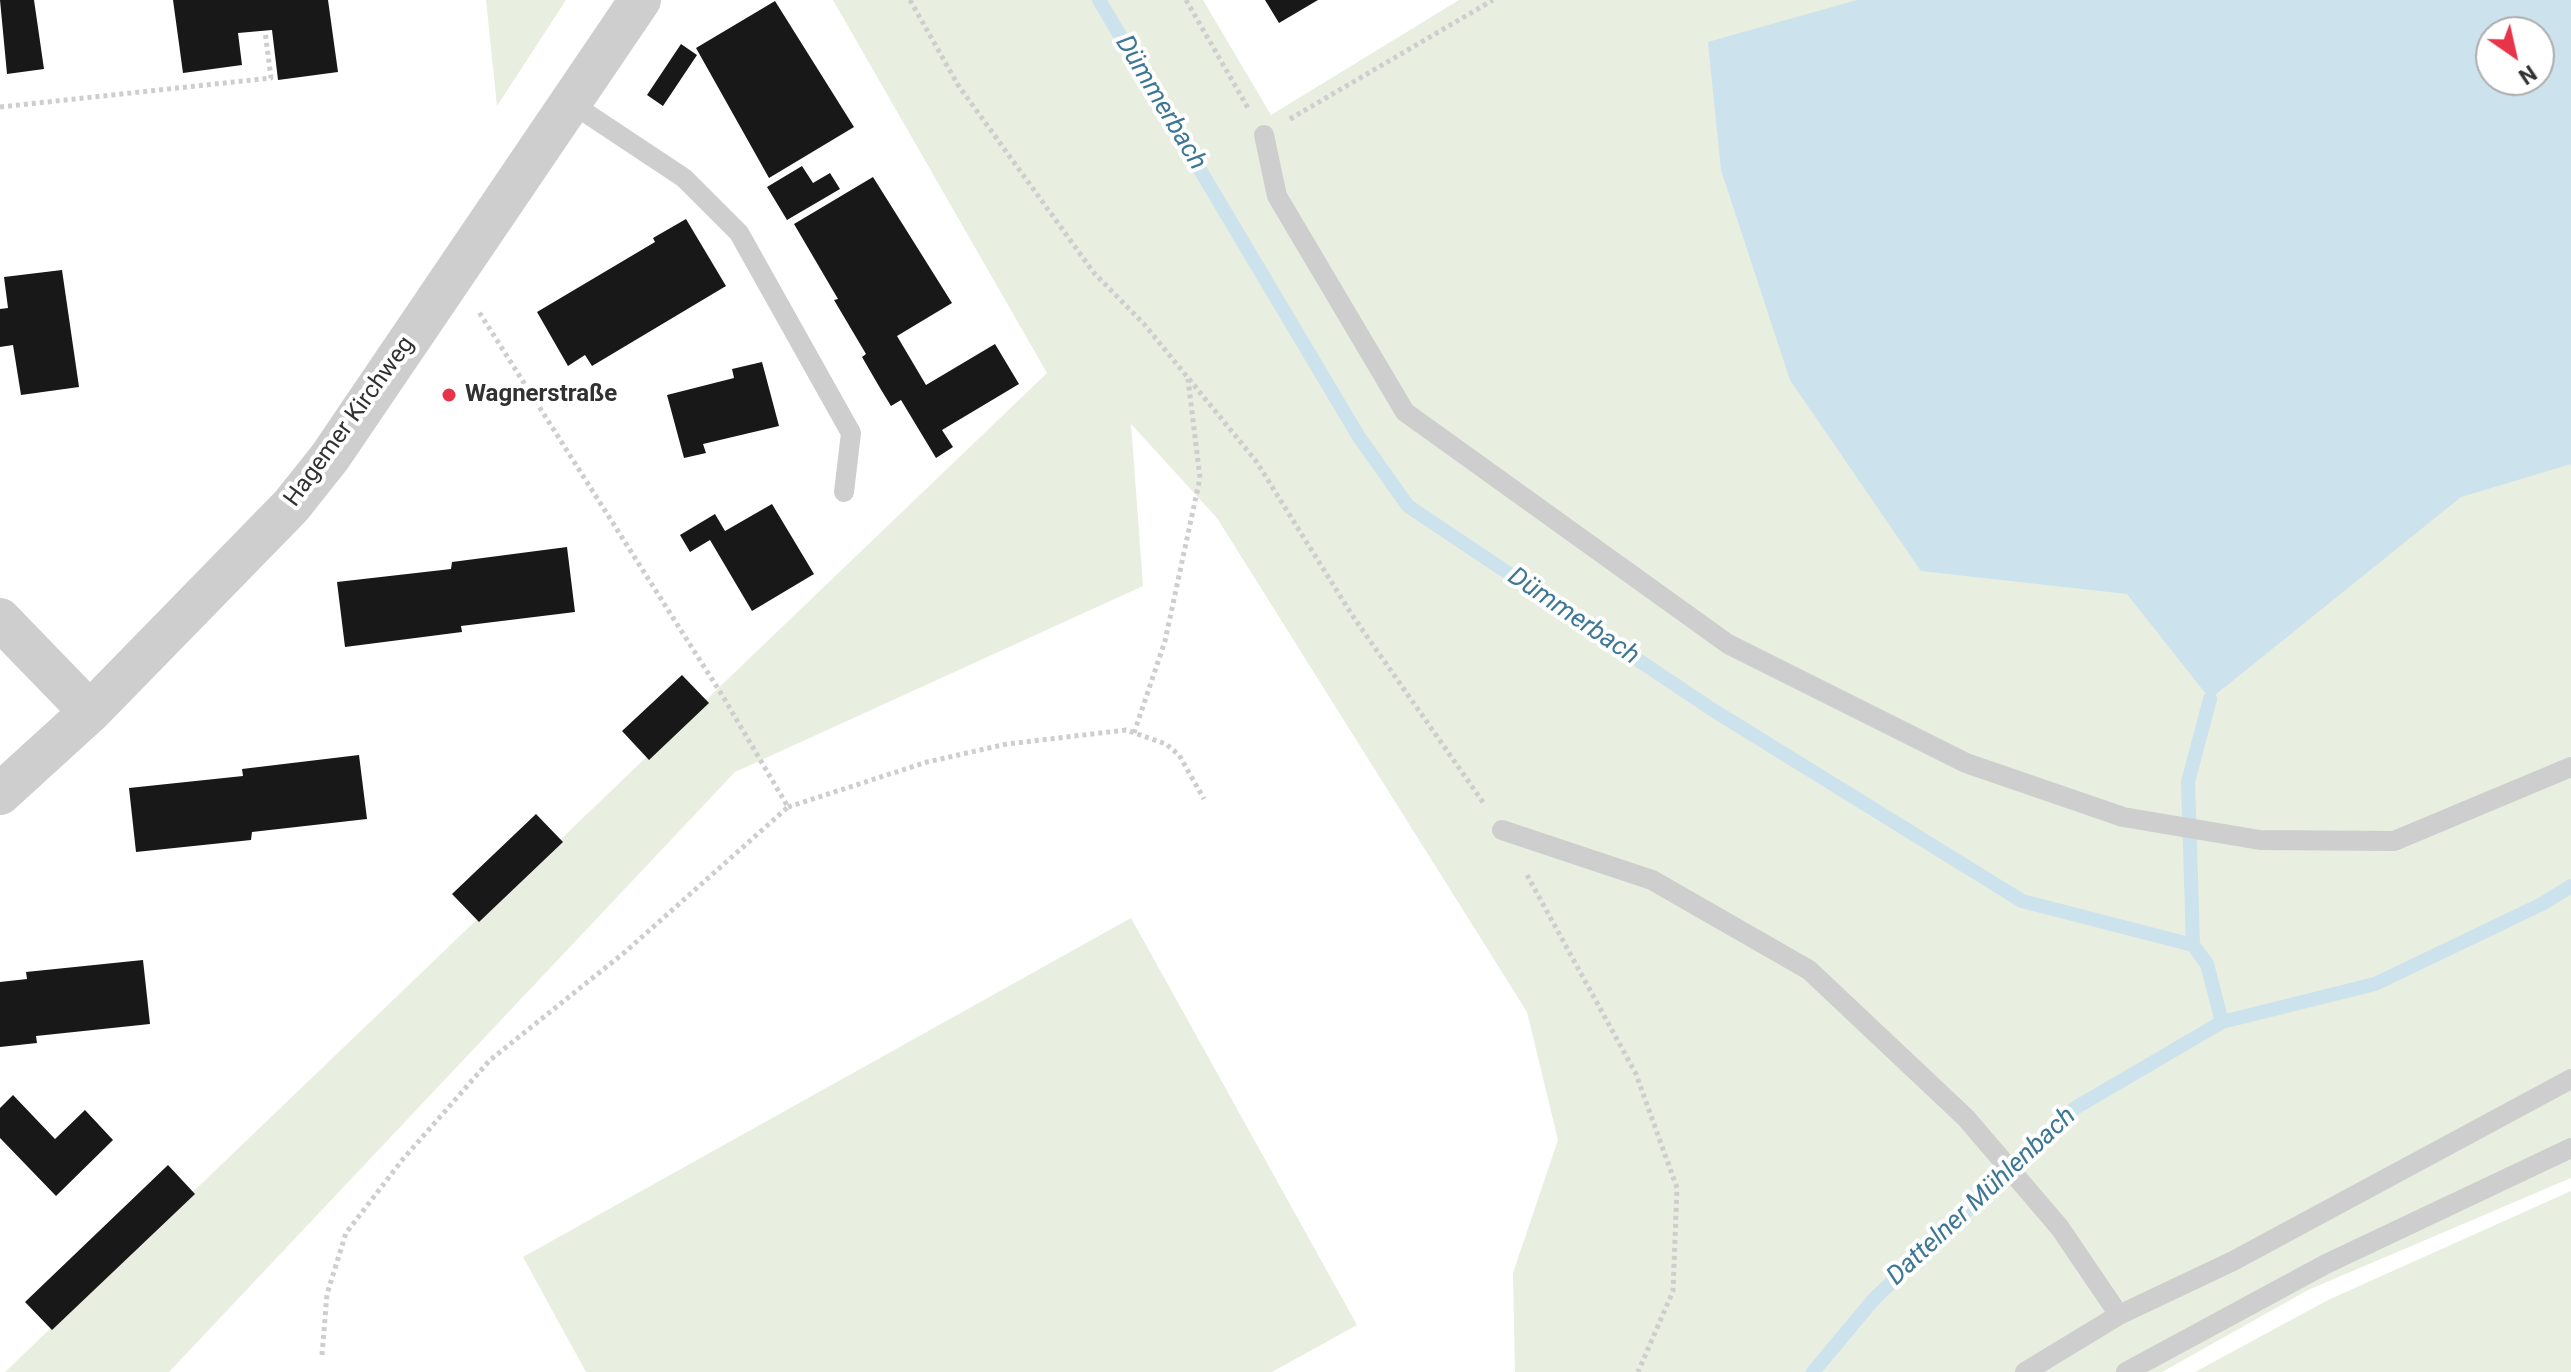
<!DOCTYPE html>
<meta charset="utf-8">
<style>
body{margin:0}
#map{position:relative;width:2571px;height:1372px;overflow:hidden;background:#fff;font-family:Roboto,sans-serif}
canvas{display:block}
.north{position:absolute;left:2475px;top:16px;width:80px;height:80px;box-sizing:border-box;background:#fff;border:2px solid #adadad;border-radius:50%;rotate:146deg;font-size:22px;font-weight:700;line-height:32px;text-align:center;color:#313131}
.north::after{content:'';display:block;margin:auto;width:28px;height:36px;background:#e73449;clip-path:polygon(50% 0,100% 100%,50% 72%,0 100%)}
</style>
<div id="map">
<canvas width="2571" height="1372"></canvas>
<div class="north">N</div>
</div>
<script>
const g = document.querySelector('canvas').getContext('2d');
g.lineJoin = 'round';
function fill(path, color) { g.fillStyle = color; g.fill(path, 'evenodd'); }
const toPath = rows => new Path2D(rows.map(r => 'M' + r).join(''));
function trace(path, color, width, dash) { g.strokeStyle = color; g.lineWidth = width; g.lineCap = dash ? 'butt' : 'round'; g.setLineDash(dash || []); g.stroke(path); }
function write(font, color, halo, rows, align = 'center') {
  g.font = font + ' Roboto,sans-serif'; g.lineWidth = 8; g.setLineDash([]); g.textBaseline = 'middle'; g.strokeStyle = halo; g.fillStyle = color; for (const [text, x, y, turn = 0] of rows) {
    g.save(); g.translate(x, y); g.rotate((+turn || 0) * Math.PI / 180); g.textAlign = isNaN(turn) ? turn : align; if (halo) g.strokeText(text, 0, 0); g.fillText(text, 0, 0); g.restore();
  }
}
fill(toPath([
 [486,0,566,0,497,106],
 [833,0,1203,0,1271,115,1459,0,2571,0,2571,1178,2308,1290,2162,1372,1515,1372,1513,1273,1558,1140,1527,1012,1217,518,1131,424,1143,586,735,772,169,1372,5,1372,1047,373],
 [2491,32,2539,32,2539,80,2491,80],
 [1131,918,1357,1325,1272,1372,586,1372,523,1257],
 [2571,1191,2571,1372,2195,1372,2328,1300]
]), '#e8eee0');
fill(toPath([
 [1857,0,2571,0,2571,464,2461,497,2210,699,2127,594,1921,571,1790,380,1721,170,1708,42],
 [2491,32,2539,32,2539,80,2491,80]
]), '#cce2ed');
trace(toPath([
 [1099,0,1359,437,1408,506,1713,710,2022,901,2193,945,2207,964,2222,1022],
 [2193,945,2188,782,2210,699],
 [1813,1372,1874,1299,2075,1108,2222,1022,2375,984,2542,904,2571,886]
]), '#cce2ed', 14);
fill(toPath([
 [0,0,34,0,44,69,7,74],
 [173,0,328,0,338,72,278,80,272,30,238,33,242,65,183,73],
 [1265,0,1318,0,1279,23],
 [775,1,854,127,769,178,696,48],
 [681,44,697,55,663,106,647,95],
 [802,166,813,183,830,173,840,189,787,220,767,187],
 [873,177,952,303,897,336,926,385,995,344,1019,384,942,430,953,447,936,458,901,400,891,406,880,388,862,357,866,354,834,300,838,299,794,224],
 [686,219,726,286,592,366,585,355,568,366,537,312,655,242,653,238],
 [62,270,79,387,21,395,13,345,0,347,0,309,8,308,4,277],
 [762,362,779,426,703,444,706,453,684,458,667,395,734,378,732,369],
 [772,504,814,574,752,611,710,540,690,552,680,535,715,514,725,531],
 [567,547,575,612,461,626,462,632,345,647,337,582,451,569,452,562],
 [682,675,709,703,649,760,622,731],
 [359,755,367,819,252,832,251,840,136,852,129,788,243,776,242,769],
 [536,814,563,842,479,922,452,894],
 [143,960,150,1024,36,1036,37,1043,0,1047,0,982,27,979,26,972],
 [13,1095,55,1139,85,1110,113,1140,56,1196,0,1138,0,1108],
 [168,1165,195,1194,52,1330,25,1302]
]), '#181818');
trace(toPath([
 [910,0,958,85,1094,273,1144,324,1256,461,1352,615,1485,805],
 [1186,0,1248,108],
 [0,107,271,78,265,31],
 [1290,119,1493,0],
 [1134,733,1165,641,1200,478,1188,379],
 [788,807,927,762,1007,744,1126,730,1166,744,1179,755,1204,799],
 [1527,875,1636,1074,1677,1188,1673,1291,1638,1372],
 [322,1355,327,1294,346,1233,403,1159,490,1060,625,952,788,807,722,695,479,312]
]), '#cecece', 5, [4, 4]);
trace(toPath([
 [571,103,684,178,739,233,851,433,844,492],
 [1264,135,1277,196,1405,412,1728,644,1966,763,2123,817,2260,840,2394,841,2571,767],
 [1502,830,1652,880,1809,970,1966,1118,2060,1228,2119,1315,2025,1372],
 [2119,1315,2233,1261,2571,1079],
 [2126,1372,2326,1264,2571,1148]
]), '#cecece', 20);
trace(toPath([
 [0,619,90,712],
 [0,794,90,712,291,506,330,457,640,0]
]), '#cecece', 42);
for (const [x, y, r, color] of [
 [449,395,8,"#e73449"]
]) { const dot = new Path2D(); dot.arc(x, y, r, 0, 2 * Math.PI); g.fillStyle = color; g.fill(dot); trace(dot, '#fff', 3); }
write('bold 24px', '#313131', '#fff', [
 ["Wagnerstraße",465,395]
], 'left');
write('24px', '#313131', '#fff', [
 ["Hagemer Kirchweg",350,422,-54]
]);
write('italic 26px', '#3d7795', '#fff', [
 ["Dümmerbach",1160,103,59],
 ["Dümmerbach",1573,617,34],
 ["Dattelner Mühlenbach",1982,1197,-43]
]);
</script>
